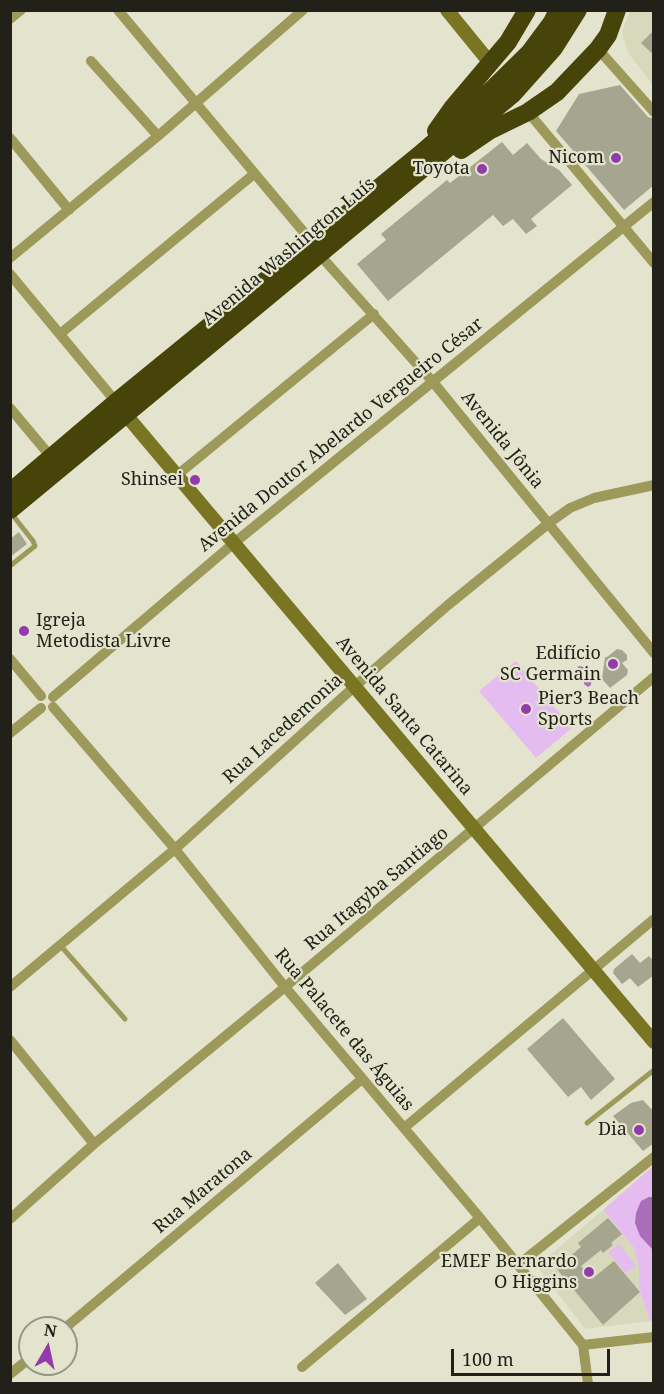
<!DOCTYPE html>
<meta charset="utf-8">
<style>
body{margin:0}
#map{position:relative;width:664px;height:1394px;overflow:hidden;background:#e4e4ce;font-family:"Noto Serif",serif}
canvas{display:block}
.frame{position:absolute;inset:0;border:12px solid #212119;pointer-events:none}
.north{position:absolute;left:18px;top:1316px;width:60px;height:60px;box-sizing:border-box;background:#e4e4ce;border:2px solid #969686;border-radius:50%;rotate:9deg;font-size:16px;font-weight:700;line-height:24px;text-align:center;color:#212119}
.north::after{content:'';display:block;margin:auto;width:21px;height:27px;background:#933ca9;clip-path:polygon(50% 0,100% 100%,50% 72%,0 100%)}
.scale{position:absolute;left:451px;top:1349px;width:159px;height:27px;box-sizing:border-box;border:3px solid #212119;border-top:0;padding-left:8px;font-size:18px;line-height:21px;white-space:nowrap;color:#212119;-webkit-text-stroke:4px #e4e4ce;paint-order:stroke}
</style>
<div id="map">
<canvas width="664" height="1394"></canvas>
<div class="frame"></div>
<div class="north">N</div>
<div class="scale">100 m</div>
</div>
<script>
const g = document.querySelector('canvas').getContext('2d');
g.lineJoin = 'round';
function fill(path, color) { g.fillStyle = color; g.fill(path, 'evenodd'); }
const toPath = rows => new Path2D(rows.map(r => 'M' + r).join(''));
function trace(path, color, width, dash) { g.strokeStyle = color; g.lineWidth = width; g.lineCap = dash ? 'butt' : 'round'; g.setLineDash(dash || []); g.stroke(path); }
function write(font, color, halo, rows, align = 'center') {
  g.font = font + ' "Noto Serif",serif'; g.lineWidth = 4.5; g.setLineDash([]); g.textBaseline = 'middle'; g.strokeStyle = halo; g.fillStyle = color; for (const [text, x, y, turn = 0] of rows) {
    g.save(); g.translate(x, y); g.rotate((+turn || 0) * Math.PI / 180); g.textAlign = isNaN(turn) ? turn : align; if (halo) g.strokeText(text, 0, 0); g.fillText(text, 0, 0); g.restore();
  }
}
fill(toPath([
 [630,11,653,11,653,85,628,53,622,32],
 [603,1210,634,1248,639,1267,639,1289,650,1321,585,1329,537,1266]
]), '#d8d8bc');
fill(toPath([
 [516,661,572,728,536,758,479,691],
 [653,1166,653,1320,650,1321,639,1289,639,1267,634,1248,603,1210],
 [619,1244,636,1265,626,1273,608,1252]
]), '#e5bcef');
fill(toPath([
 [579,666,584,667,592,676,591,685,588,687,584,684,584,680,580,679,576,674,576,669],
 [649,1197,653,1197,653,1250,640,1236,635,1223,636,1213,641,1201]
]), '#a96db9');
fill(toPath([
 [654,30,654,55,641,43],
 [620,85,648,117,654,119,654,185,624,210,556,131,579,94],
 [502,142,513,155,527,143,541,159,559,170,572,185,531,219,537,226,526,234,513,219,503,226,493,215,388,301,357,264,386,240,381,234,447,180,450,183],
 [19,532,27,544,10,557,10,539],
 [617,649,622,650,627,655,627,660,622,663,628,670,627,675,610,688,602,679,605,657,607,657],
 [632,954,640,963,649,956,654,961,654,975,638,987,630,978,622,984,613,973,614,969],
 [563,1018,615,1079,591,1100,581,1087,568,1097,527,1049],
 [643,1100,654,1112,654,1143,643,1151,613,1116,631,1103],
 [608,1218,622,1234,611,1243,613,1245,603,1253,601,1250,581,1266,592,1279,614,1261,640,1292,603,1325,556,1268,581,1247,578,1243],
 [338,1263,367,1299,345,1315,315,1283]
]), '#a5a590');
trace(toPath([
 [10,566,35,546,33,541,11,513],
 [60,945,125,1019],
 [587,1123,654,1070]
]), '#9c995a', 5);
trace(toPath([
 [118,10,312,242],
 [10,19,21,10],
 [598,49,654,112],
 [91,61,158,136],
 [528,112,654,263],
 [10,138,69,210],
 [319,254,433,382,654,653],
 [10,258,158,136,303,10],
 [10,274,116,402],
 [60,334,254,174],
 [10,408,51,457],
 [176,476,374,314],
 [10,659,41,696],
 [53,697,234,543,654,202],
 [53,707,175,849,285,987,480,1218,583,1345,588,1384],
 [10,733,41,708],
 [10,987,175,849,354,687,448,605,549,523,570,508,594,498,654,485],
 [10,1040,94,1144],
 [404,1128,654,919],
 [10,1219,94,1144,285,987,654,677],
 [518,1265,654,1157],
 [65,1328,362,1079],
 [583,1345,654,1337],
 [302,1367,480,1218],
 [10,1374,30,1358]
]), '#9c995a', 10);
trace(toPath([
 [447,10,491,64],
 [126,415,654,1042]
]), '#797522', 14);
trace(toPath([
 [436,131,453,107,508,42,527,10],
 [461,150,489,131,528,112,557,92,598,49,608,35,617,10],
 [10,492,116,402,419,155,471,110,529,53,552,22,558,10],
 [10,510,513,94,554,48,578,10]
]), '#474409', 18);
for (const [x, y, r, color] of [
 [616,158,6,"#933ca9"],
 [482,169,6,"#933ca9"],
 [195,480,6,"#933ca9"],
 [24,631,6,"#933ca9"],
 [613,664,6,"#933ca9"],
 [526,709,6,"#933ca9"],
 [639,1130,6,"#933ca9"],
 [589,1272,6,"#933ca9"]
]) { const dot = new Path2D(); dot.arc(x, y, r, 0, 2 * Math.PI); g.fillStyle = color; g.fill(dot); trace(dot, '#e4e4ce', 2); }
write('18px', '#212119', '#e4e4ce', [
 ["Nicom",604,158],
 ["Toyota",470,169],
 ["Shinsei",183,480],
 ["Igreja",36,621,"left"],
 ["Metodista Livre",36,642,"left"],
 ["Edifício",601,654],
 ["SC Germain",601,675],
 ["Pier3 Beach",538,699,"left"],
 ["Sports",538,720,"left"],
 ["Dia",627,1130],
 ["EMEF Bernardo",577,1262],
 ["O Higgins",577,1283]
], 'right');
write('18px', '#212119', '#e4e4ce', [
 ["Avenida Washington Luís",289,252,-40],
 ["Avenida Doutor Abelardo Vergueiro César",341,435,-39],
 ["Avenida Jônia",502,440,51],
 ["Avenida Santa Catarina",404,716,50],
 ["Rua Lacedemonia",283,729,-42],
 ["Rua Itagyba Santiago",377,889,-40],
 ["Rua Palacete das Águias",344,1030,50],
 ["Rua Maratona",203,1191,-40]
]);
</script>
